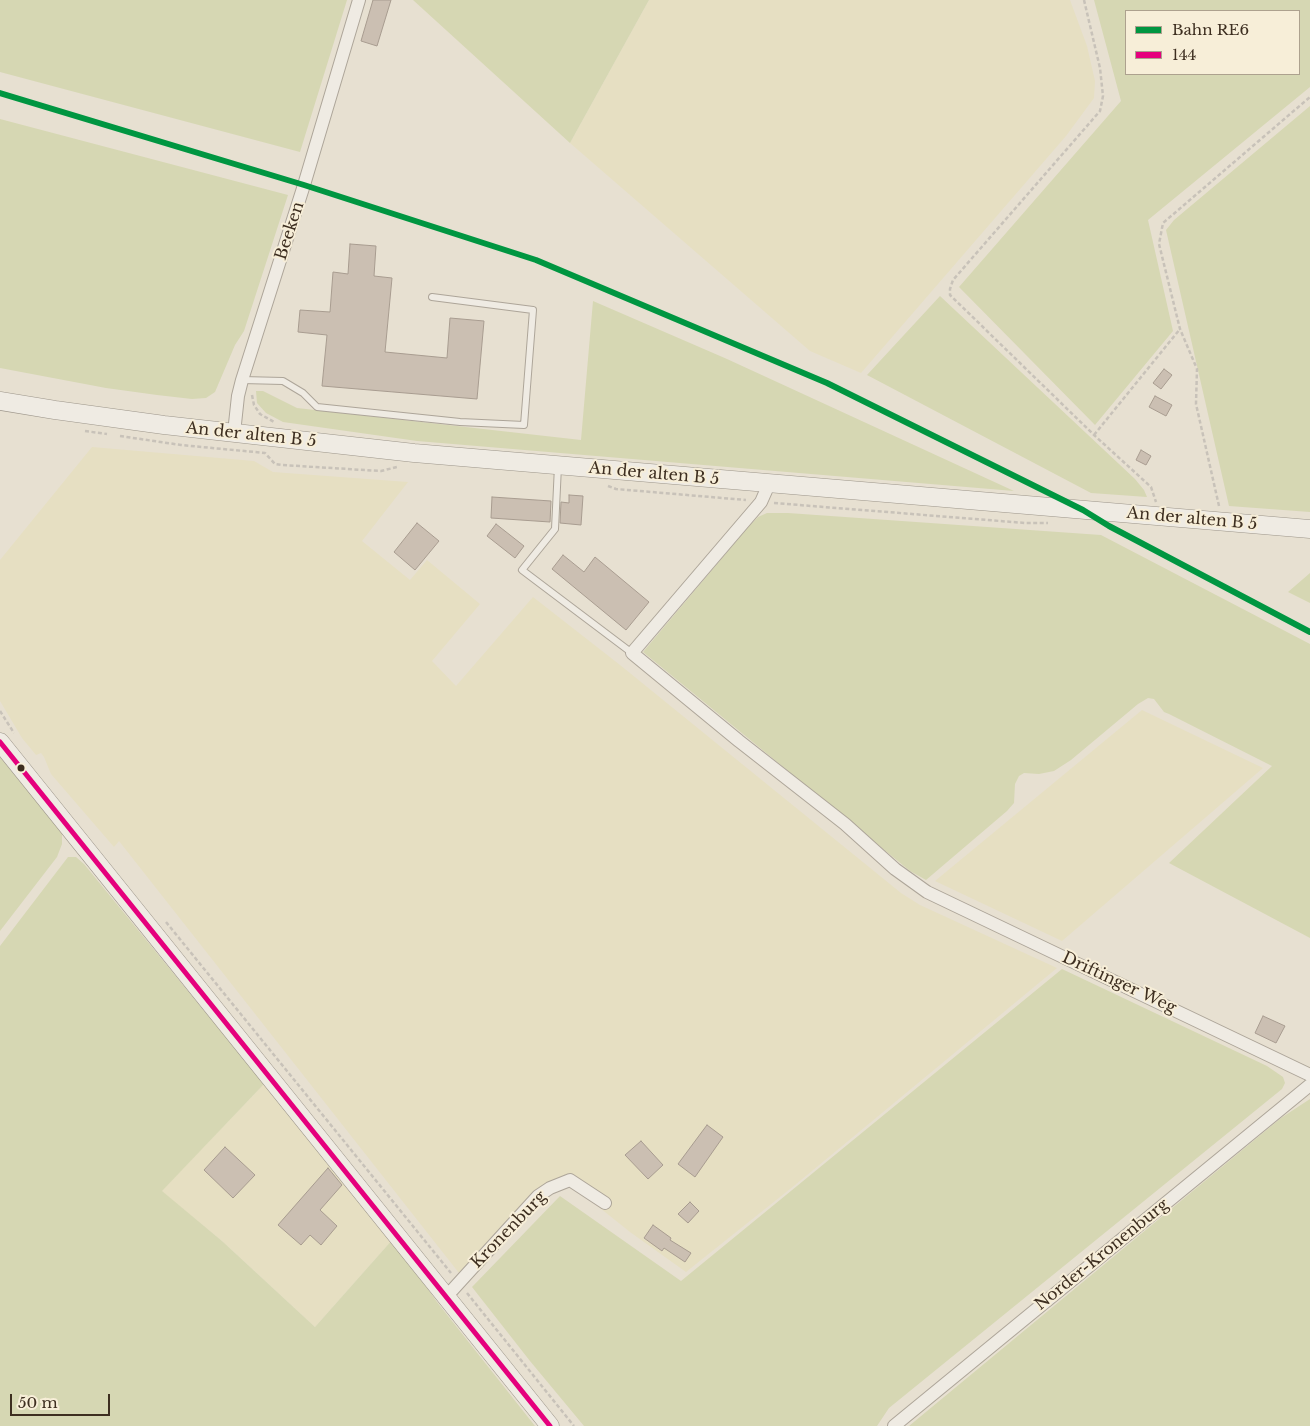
<!DOCTYPE html>
<style>
body{margin:0}
#map{position:relative;width:1310px;height:1426px;overflow:hidden;background:#e7e0d1;font-family:"Libre Baskerville",serif}
canvas{display:block}
.legend{position:absolute;left:1125px;top:10px;width:175px;height:65px;box-sizing:border-box;background:#f7eed8;border:1px solid #ada18e;margin:0;padding:6px 9px;list-style:none;font-size:15px;color:#3d2e20}
.legend li{display:flex;align-items:center;gap:10px;height:25px}
.legend b{width:25px;border:1px solid #ada18e}
.scale{position:absolute;left:10px;top:1394px;width:100px;height:22px;box-sizing:border-box;border:2px solid #3d2e20;border-top:0;padding-left:6px;font-size:15px;line-height:18px;white-space:nowrap;color:#3d2e20;-webkit-text-stroke:4px #f7eed8;paint-order:stroke}
</style>
<div id="map">
<canvas width="1310" height="1426"></canvas>
<ul class="legend">
<li><b style="height:6px;background:#009641"></b>Bahn RE6</li>
<li><b style="height:6px;background:#e5007d"></b>144</li>
</ul>
<div class="scale">50 m</div>
</div>
<script>
const g = document.querySelector('canvas').getContext('2d');
g.lineJoin = 'round';
function fill(path, color) { g.fillStyle = color; g.fill(path, 'evenodd'); }
const toPath = rows => new Path2D(rows.map(r => 'M' + r).join(''));
function trace(path, color, width, dash) { g.strokeStyle = color; g.lineWidth = width; g.lineCap = dash ? 'butt' : 'round'; g.setLineDash(dash || []); g.stroke(path); }
function write(font, color, halo, rows, align = 'center') {
  g.font = font + ' "Libre Baskerville",serif'; g.lineWidth = 4; g.setLineDash([]); g.textBaseline = 'middle'; g.strokeStyle = halo; g.fillStyle = color; for (const [text, x, y, turn = 0] of rows) {
    g.save(); g.translate(x, y); g.rotate((+turn || 0) * Math.PI / 180); g.textAlign = isNaN(turn) ? turn : align; if (halo) g.strokeText(text, 0, 0); g.fillText(text, 0, 0); g.restore();
  }
}
fill(toPath([
 [649,0,1070,0,1087,46,1095,81,1094,98,1066,136,861,373,810,351,570,143],
 [92,447,254,461,273,472,408,482,362,541,410,580,427,560,480,604,432,661,456,686,533,597,620,665,901,893,920,905,1057,968,795,1185,686,1272,630,1232,575,1188,582,1182,542,1186,459,1273,119,841,114,847,51,774,44,757,41,753,36,755,22,738,0,701,0,560],
 [1142,710,1263,768,1062,941,935,881],
 [264,1084,393,1239,315,1327,222,1241,161,1191]
]), '#e6dfc2');
fill(toPath([
 [0,0,347,0,300,152,0,72],
 [413,0,649,0,570,143],
 [1094,0,1310,0,1310,87,1148,220,1173,331,1095,425,959,287,1121,101],
 [1126,11,1299,11,1299,74,1126,74],
 [1310,106,1310,512,1229,506,1166,230,1174,220],
 [0,119,288,195,244,331,235,345,215,392,206,398,192,399,157,395,106,388,0,368],
 [940,296,1135,479,1144,490,1147,497,1091,493,867,375],
 [593,301,727,359,1014,491,417,441,283,422,266,413,257,403,256,391,263,391,297,408,581,440],
 [767,513,788,513,1101,535,1310,644,1310,938,1169,863,1272,766,1169,714,1164,712,1154,699,1148,698,1138,704,1071,760,1054,771,1039,774,1024,773,1019,776,1015,784,1014,803,1007,811,926,880,910,871,643,652,749,526,758,517],
 [1310,573,1310,603,1288,592],
 [0,757,62,833,62,844,57,857,0,931],
 [68,857,76,857,84,864,264,1084,162,1191,222,1241,315,1327,393,1239,437,1302,535,1426,0,1426,0,946],
 [1062,969,1267,1066,1283,1077,1285,1083,1282,1089,889,1408,877,1426,584,1426,530,1361,472,1287,560,1196,681,1281],
 [1310,1099,1310,1426,909,1426,1281,1118]
]), '#d6d7b3');
const building = toPath([
 [373,0,391,0,377,46,361,41,373,0],
 [350,244,376,246,374,276,392,278,385,352,447,358,450,318,484,321,477,399,322,386,327,335,298,332,300,310,330,312,333,272,348,274,350,244],
 [1164,369,1172,375,1161,389,1153,383,1164,369],
 [1155,396,1172,405,1166,416,1149,407,1155,396],
 [1141,450,1151,456,1146,465,1136,460,1141,450],
 [569,495,583,496,581,525,560,523,561,502,569,503,569,495],
 [492,497,551,501,550,522,491,518,492,497],
 [417,523,439,541,415,570,394,552,417,523],
 [496,524,524,546,515,558,487,536,496,524],
 [563,555,584,572,595,557,649,602,626,630,552,569,563,555],
 [1263,1016,1285,1026,1276,1043,1255,1033,1263,1016],
 [707,1125,723,1137,695,1177,678,1164,707,1125],
 [641,1141,663,1165,648,1179,625,1155,641,1141],
 [225,1147,255,1175,233,1198,204,1170,225,1147],
 [328,1168,342,1185,320,1210,337,1226,321,1245,310,1235,301,1245,278,1225,328,1168],
 [690,1202,699,1211,688,1223,678,1214,690,1202],
 [653,1225,671,1238,670,1240,691,1253,685,1262,664,1248,662,1251,644,1238,653,1225]
]);
fill(building, '#cbbfb2');
trace(building, '#a89c90', 1);
const lane = toPath([
 [242,380,283,381,303,393,317,407,460,422,524,425,533,310,432,297],
 [558,466,555,529,522,570,632,653]
]);
const street = toPath([
 [234,433,238,396,242,380,304,185,359,0],
 [769,484,761,502,632,653,739,741,845,824,895,869,927,892,1310,1075],
 [446,1297,538,1196,550,1188,570,1180,605,1203],
 [894,1426,1310,1085]
]);
const secondary = toPath([
 [0,401,55,410,164,425,414,453,1310,529],
 [0,742,550,1426]
]);
trace(lane, '#ada599', 8);
trace(street, '#ada599', 14);
trace(secondary, '#9c958a', 19);
trace(toPath([
 [1084,0,1100,68,1103,96,1100,111,953,280,950,289,950,295,1094,435,1151,487,1156,502],
 [252,395,254,405,260,414,274,422],
 [85,431,107,434],
 [1094,435,1180,329],
 [120,436,181,445,265,453,275,464,282,465,381,471,397,467],
 [608,486,616,489,746,500],
 [774,503,1025,523,1048,523],
 [1219,506,1196,404,1197,369,1180,329,1159,244,1163,223,1310,97],
 [0,711,14,733],
 [166,922,451,1273],
 [467,1293,574,1426]
]), '#c8c2b9', 2.5, [4, 2.5]);
trace(lane, '#efebe3', 6);
trace(street, '#efebe3', 12);
trace(secondary, '#efebe3', 18);
trace(toPath([
 [0,742,550,1426]
]), '#e5007d', 5);
trace(toPath([
 [0,93,304,185,536,260,827,383,1083,510,1109,526,1310,632]
]), '#009641', 6);
for (const [x, y, r, color] of [
 [21,768,4.5,"#3d2e20"]
]) { const dot = new Path2D(); dot.arc(x, y, r, 0, 2 * Math.PI); g.fillStyle = color; g.fill(dot); trace(dot, '#f7eed8', 2); }
write('16px', '#3d2e20', '#f7eed8', [
 ["Beeken",290,231,-72],
 ["An der alten B 5",251,435,6],
 ["An der alten B 5",654,474,5],
 ["An der alten B 5",1192,519,5],
 ["Driftinger Weg",1119,983,25],
 ["Kronenburg",509,1230,-46],
 ["Norder-Kronenburg",1102,1255,-39]
]);
</script>
